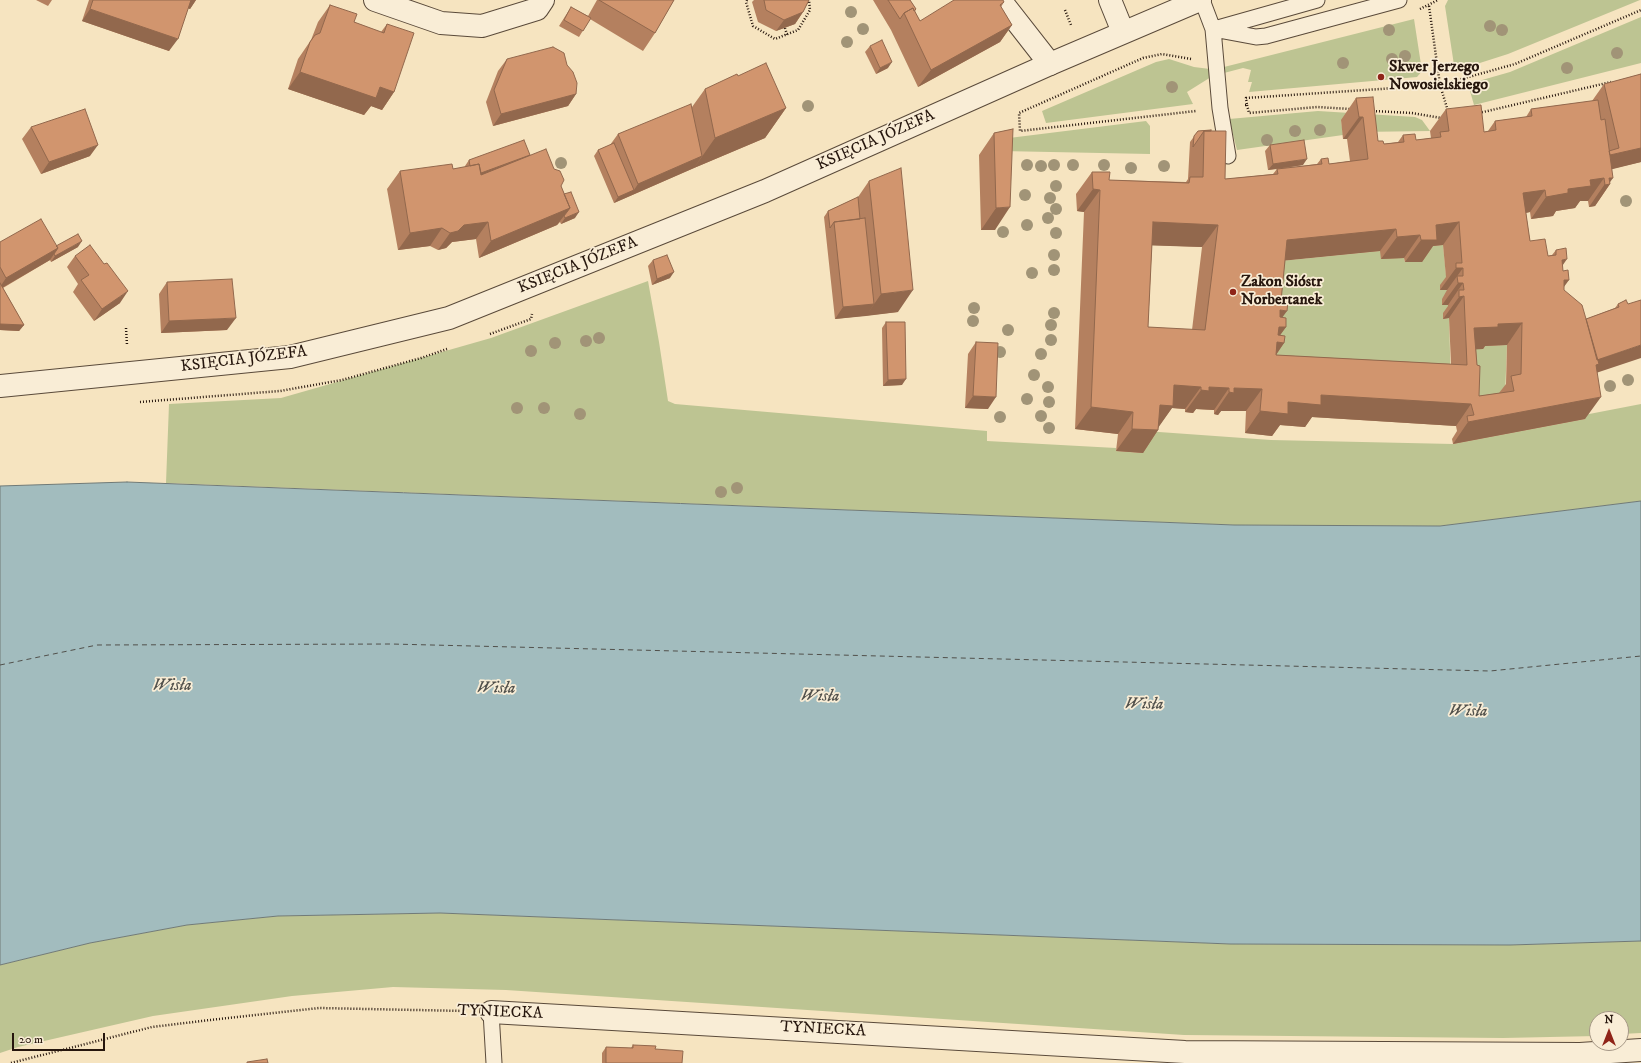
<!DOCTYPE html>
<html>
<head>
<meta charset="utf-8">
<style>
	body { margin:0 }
	#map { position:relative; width:1641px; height:1063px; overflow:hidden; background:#f6e4c0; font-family:"IM FELL DW Pica",serif }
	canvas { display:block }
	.north { position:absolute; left:1589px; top:1011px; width:40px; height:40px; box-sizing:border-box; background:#f9edd6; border:1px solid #a59786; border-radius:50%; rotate:0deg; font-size:11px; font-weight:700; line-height:16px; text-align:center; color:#26160d }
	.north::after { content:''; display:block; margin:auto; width:14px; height:18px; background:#8f2418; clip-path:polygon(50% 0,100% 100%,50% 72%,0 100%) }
	.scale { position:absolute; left:12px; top:1033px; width:93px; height:18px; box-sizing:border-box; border:2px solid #26160d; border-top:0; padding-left:5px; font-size:12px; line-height:14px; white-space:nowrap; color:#26160d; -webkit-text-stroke:3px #f9edd6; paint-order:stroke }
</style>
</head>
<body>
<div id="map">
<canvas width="1641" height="1063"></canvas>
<div class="north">N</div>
<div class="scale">20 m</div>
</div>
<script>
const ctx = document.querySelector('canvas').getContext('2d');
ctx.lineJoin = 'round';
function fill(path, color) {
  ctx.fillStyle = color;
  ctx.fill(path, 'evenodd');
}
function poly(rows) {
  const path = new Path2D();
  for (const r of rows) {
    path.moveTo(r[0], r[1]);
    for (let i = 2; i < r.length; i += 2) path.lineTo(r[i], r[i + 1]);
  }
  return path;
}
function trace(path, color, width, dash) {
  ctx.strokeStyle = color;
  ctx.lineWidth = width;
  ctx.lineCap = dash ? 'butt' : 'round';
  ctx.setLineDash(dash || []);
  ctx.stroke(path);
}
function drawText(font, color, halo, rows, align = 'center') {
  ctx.font = font + ' "IM FELL DW Pica",serif';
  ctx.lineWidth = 3.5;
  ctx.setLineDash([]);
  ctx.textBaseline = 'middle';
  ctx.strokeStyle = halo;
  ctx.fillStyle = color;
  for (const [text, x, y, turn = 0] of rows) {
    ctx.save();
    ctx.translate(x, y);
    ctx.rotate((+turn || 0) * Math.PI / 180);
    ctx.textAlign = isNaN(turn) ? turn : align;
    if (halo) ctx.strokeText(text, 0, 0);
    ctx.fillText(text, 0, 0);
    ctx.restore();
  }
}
const green = poly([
	[1448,0,1640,0,1508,54,1461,69,1454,65,1445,6],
	[1641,17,1641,63,1474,105,1468,84,1510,72],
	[1414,19,1422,71,1417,77,1249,92,1252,82,1248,82,1251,70,1243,68,1224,73,1224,67],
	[1169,59,1194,67,1210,69,1211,77,1187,92,1193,104,1046,123,1042,111,1156,62],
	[1318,111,1415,117,1422,120,1430,131,1359,132,1341,120,1343,135,1237,150,1229,119],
	[1146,121,1150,126,1150,154,1001,151,1001,139],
	[1443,245,1447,285,1440,285,1441,290,1447,290,1448,298,1442,299,1442,305,1448,305,1448,312,1444,319,1449,318,1451,387,1262,364,1271,262,1380,251,1404,258,1405,262,1421,262,1421,247],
	[648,281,659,342,668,401,675,404,987,431,987,441,1116,448,1116,451,1142,453,1145,431,1271,440,1453,444,1585,419,1584,415,1641,404,1641,501,1440,526,1234,525,166,483,169,404,281,398,491,338],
	[1507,345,1505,396,1464,418,1459,350,1483,346],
	[440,913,1230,944,1510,945,1641,941,1641,1033,1621,1034,1621,1019,1597,1019,1597,1036,1503,1038,1184,1035,506,990,393,987,292,996,153,1016,18,1047,0,1053,0,965,90,943,187,925,278,916]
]);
const water = poly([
	[127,482,1234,525,1440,526,1641,501,1641,941,1510,945,1230,944,440,913,278,916,187,925,90,943,0,965,0,486,127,482]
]);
const ferry = poly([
	[0,665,97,645,391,644,1490,671,1641,656]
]);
const path = poly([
	[747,0,746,2,753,26,775,39,798,30,810,10,809,0],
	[1429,6,1440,85,1448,111],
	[1420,9,1438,0],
	[1065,10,1071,25],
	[785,28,787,35],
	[1191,59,1162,54,1143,58,1019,113,1020,131,1196,111],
	[1245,105,1247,105,1246,98,1440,85,1515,64,1641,10],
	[1247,105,1249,113,1317,107,1350,109],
	[1373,111,1412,113,1441,118],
	[1479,113,1611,82],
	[126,328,127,345],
	[490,334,531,319,532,314],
	[140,402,280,391,342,380,421,358,447,349],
	[11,1063,152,1027,210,1020,319,1008,465,1011]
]);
const service = poly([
	[1202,0,1213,29,1220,108,1228,156],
	[1218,28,1317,0],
	[1213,29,1256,37,1266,36,1399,0],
	[491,1012,494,1063]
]);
const minor = poly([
	[375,0,441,23,482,26,537,9,543,0],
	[1000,0,1050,64],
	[1110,0,1123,32],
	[491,1012,1185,1052,1580,1054,1641,1050]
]);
const tertiary = poly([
	[0,386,290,357,449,318,765,191,1050,64,1200,0]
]);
const trees = [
	[851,12],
	[1490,26],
	[863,29],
	[1389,30],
	[1502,30],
	[847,42],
	[1617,53],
	[1405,56],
	[1392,59],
	[1343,63],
	[1567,68],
	[1172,87],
	[808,106],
	[1320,130],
	[1295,131],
	[1267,140],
	[561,163],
	[1027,165],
	[1054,165],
	[1073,165],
	[1104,165],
	[1041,166],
	[1164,166],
	[1131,168],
	[1056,186],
	[1025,195],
	[1050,198],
	[1626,201],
	[1056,209],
	[1048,218],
	[1027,225],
	[1003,232],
	[1056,233],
	[1054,255],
	[1054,270],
	[1032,273],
	[974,308],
	[1054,313],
	[973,321],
	[1051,325],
	[1008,330],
	[599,338],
	[1051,340],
	[586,341],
	[555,343],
	[531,351],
	[1000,352],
	[1041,354],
	[1034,375],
	[1628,380],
	[1610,386],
	[1048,387],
	[1027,399],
	[1049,402],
	[517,408],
	[544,408],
	[580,414],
	[1041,416],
	[1000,417],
	[1049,428],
	[737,488],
	[721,492]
];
const wall = poly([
	[36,0,52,0,48,6],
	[89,0,196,0,190,9,188,8,169,51,82,21],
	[597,0,674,0,655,33,643,51,590,19,579,37,559,26,571,7,588,16],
	[754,0,809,0,803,12,795,24,776,31,758,22,752,2],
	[873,0,910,0,916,9,915,12,920,21,1004,2,1001,7,1012,25,1000,42,918,87,891,30],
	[330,5,354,22,381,32,387,24,394,92,382,110,371,106,364,115,288,89,298,59,311,40,318,22],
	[870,46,888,68,876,74,865,52],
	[507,59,567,65,576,94,568,106,493,126,486,102,498,71],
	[1641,74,1641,162,1611,169,1610,182,1610,184,1595,206,1589,207,1588,201,1580,201,1575,208,1556,211,1553,216,1531,219,1530,212,1526,213,1530,241,1548,256,1552,255,1556,250,1562,266,1564,290,1586,319,1615,308,1618,304,1626,300,1597,373,1585,419,1453,444,1452,439,1457,431,1456,426,1312,417,1305,427,1280,425,1272,436,1245,433,1246,411,1221,411,1218,415,1214,414,1214,410,1196,409,1193,413,1185,412,1185,409,1172,408,1158,427,1158,430,1143,453,1116,451,1118,434,1075,429,1084,212,1077,211,1076,194,1092,172,1109,180,1186,182,1188,179,1190,142,1198,131,1211,130,1225,179,1273,174,1277,169,1268,170,1265,151,1270,145,1303,165,1286,168,1317,164,1321,159,1329,164,1350,161,1347,139,1343,139,1341,120,1356,98,1378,141,1384,144,1398,142,1403,135,1416,140,1431,138,1430,131,1446,109,1484,132,1488,131,1495,121,1526,117,1531,109,1592,101,1604,84],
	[1152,245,1202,247,1192,330,1148,327],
	[1443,245,1446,277,1440,285,1440,290,1447,290,1442,299,1442,305,1448,305,1448,306,1443,313,1443,319,1449,318,1451,364,1276,355,1284,343,1280,335,1286,327,1282,318,1281,301,1285,260,1380,251,1381,259,1404,258,1405,262,1422,262,1433,246],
	[1507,345,1506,384,1499,393,1479,396,1476,349,1483,349,1485,346],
	[738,76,786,108,765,138,694,168,614,203,594,156,598,150,610,145,618,134,692,107,705,89],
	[31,127,90,156,41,174,22,139],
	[1013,129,995,230,981,230,979,155,994,133],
	[530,155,561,186,575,218,561,224,560,222,557,225,479,258,476,239,452,242,446,248,438,250,430,246,398,250,387,189,400,171,453,169,465,167,465,166,469,160],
	[869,181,898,312,835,319,824,217,828,211,858,197],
	[0,242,78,247,51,262,50,260,3,288,24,325,19,331,0,330],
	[75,256,104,264,120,303,94,321,73,292,78,284,67,267],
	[653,260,670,278,652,285,648,266],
	[167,282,227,330,161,333,159,294],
	[886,322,902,385,883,386,882,328],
	[976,342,988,409,965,408,968,354],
	[633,1045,655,1049,682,1063,602,1063,602,1053,606,1047,631,1048]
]);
const shadedWall = poly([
	[189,0,196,0,190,9,184,7],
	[90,9,178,39,169,51,82,21],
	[803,12,795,24,776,31,784,20],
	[1012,25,1000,42,918,87,931,70],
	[892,62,888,68,876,74,880,68],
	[300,72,380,87,394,92,382,110,371,106,364,115,288,89],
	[576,94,568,106,493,126,501,114],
	[786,108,765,138,694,168,715,138],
	[1359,117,1363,117,1347,139,1343,139],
	[98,145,90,156,41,174,49,162],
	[1641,148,1641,162,1593,174,1606,156],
	[530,156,468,182,472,176],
	[702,156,694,168,630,196,638,184],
	[1307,159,1303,165,1268,170,1273,164],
	[1604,178,1588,201,1580,201,1575,208,1556,211,1553,216,1531,219,1546,197,1568,189,1590,180],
	[1609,178,1613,178,1608,185,1610,184,1595,206,1589,207],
	[1093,189,1100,190,1084,212,1077,211],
	[634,190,630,196,614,203,618,197],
	[1545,190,1530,212,1508,216,1523,193],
	[1010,207,995,230,981,230,996,208],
	[570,208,557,225,479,258,491,241],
	[579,212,575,218,561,224,565,218],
	[488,222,476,239,452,242,446,248,438,250,450,233,464,225],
	[1153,222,1218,225,1202,247,1138,245],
	[1459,222,1443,245,1433,246,1422,262,1405,262,1421,240,1436,225],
	[442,228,430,246,398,250,410,233],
	[1396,229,1380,251,1271,262,1287,240],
	[1420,235,1404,258,1381,259,1397,237],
	[82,241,78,247,51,262,55,256],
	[58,248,50,260,0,289,0,287,6,278],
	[1567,259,1552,281,1562,260],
	[1456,268,1463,268,1447,290,1440,290],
	[674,272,670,278,652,285,657,279],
	[1564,280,1569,280,1553,302],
	[1458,283,1463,283,1448,305,1442,305],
	[913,290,898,312,866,316,881,294],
	[128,291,120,303,94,321,102,309],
	[1464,296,1449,318,1443,319,1459,297],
	[874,304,866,316,835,319,843,307],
	[1280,310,1287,311,1271,333],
	[236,318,227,330,161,333,169,321],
	[1522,323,1507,345,1485,346,1483,349,1466,350,1474,328,1498,324],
	[0,324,24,325,19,331,0,330],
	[1279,327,1286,327,1270,349],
	[1277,342,1284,343,1269,365],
	[1641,345,1641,358,1590,375,1593,361],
	[906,379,902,385,883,386,888,380],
	[1174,385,1201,387,1185,409,1172,408,1158,428,1145,427],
	[1209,387,1229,388,1214,410,1196,409,1193,413,1185,412,1201,390],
	[1234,388,1262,389,1246,411,1221,411,1218,415,1214,414,1229,392],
	[1321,395,1471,404,1456,426,1312,417,1305,427,1280,425,1272,436,1245,433,1260,411,1288,402],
	[973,396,996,397,988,409,965,408],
	[1601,397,1585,419,1453,444,1468,422],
	[1091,407,1133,412,1118,434,1075,429],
	[1132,429,1158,430,1143,453,1116,451]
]);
const building = poly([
	[93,0,191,0,178,39,90,9,93,0],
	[599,0,674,0,655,33,599,0],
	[764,0,809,0,803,12,784,20,766,10,764,0],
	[888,0,910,0,916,9,914,11,913,8,904,13,900,19,888,0],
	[954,0,1003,0,1004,2,1000,5,1012,25,931,70,904,13,913,8,920,21,954,0],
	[330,5,357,14,354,22,384,33,387,24,414,33,394,92,380,87,376,98,300,72,310,42,315,35,320,33,330,5],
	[571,7,591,18,583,31,564,20,571,7],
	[882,40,892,62,880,68,870,46,882,40],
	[553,47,564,53,567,65,573,72,577,83,576,94,501,114,494,90,507,59,553,47],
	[766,63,786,108,715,138,705,89,737,74,738,76,766,63],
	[1641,74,1641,148,1610,155,1609,151,1619,148,1604,84,1641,74],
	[1373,97,1378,141,1383,141,1384,144,1404,142,1403,135,1415,134,1416,140,1441,137,1440,132,1449,131,1446,109,1481,105,1484,132,1496,130,1495,121,1532,116,1531,109,1598,100,1601,120,1605,119,1613,178,1609,178,1610,184,1605,185,1604,178,1590,180,1591,186,1568,189,1568,193,1546,197,1545,190,1523,193,1530,241,1545,239,1548,256,1556,255,1556,250,1566,248,1567,259,1562,260,1563,271,1568,270,1569,280,1564,280,1564,290,1582,305,1599,364,1596,365,1601,397,1468,422,1467,416,1474,415,1471,404,1321,395,1321,405,1288,402,1288,414,1260,411,1262,389,1234,388,1234,393,1229,392,1229,388,1209,387,1209,391,1201,390,1201,387,1174,385,1173,406,1160,405,1158,430,1132,429,1133,412,1091,407,1100,190,1093,189,1092,172,1110,172,1109,180,1189,183,1190,177,1203,177,1204,131,1226,131,1225,179,1278,174,1277,169,1322,164,1321,159,1328,158,1329,164,1368,159,1363,117,1359,117,1356,98,1373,97],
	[1153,222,1218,225,1205,330,1148,327,1153,222],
	[1459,222,1462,263,1456,263,1456,268,1463,268,1463,276,1457,276,1458,283,1463,283,1464,290,1459,290,1459,297,1464,296,1467,365,1276,355,1277,342,1284,343,1285,336,1278,335,1279,327,1286,327,1286,318,1280,317,1280,310,1287,311,1288,301,1281,301,1287,240,1396,229,1397,237,1420,235,1421,240,1437,240,1436,225,1459,222],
	[1522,323,1521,374,1511,376,1514,391,1479,396,1480,366,1477,365,1474,328,1498,327,1498,324,1522,323],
	[691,104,702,156,638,184,618,134,691,104],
	[85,109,98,145,49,162,31,127,85,109],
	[1013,129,1010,207,996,208,994,133,1013,129],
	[1211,130,1211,131,1204,131,1193,147,1194,136,1198,131,1211,130],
	[524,140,530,155,481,173,479,164,470,166,469,160,524,140],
	[1304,140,1307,159,1273,164,1270,145,1304,140],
	[614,143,634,190,618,197,598,150,614,143],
	[546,149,554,169,560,171,564,180,561,186,570,208,491,241,488,222,464,225,458,231,450,233,442,228,410,233,400,171,452,164,453,169,479,164,481,175,546,149],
	[901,168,913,290,881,294,869,181,901,168],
	[571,192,579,212,565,218,564,216,570,208,564,194,571,192],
	[858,197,860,219,834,222,830,228,828,211,858,197],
	[865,218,874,304,843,307,834,222,865,218],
	[41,219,58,248,6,278,0,267,0,242,41,219],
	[78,234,82,241,55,256,54,254,58,248,56,246,78,234],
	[90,245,104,264,107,263,128,291,102,309,81,280,89,275,75,256,90,245],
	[667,255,674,272,657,279,653,260,667,255],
	[232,279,236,318,169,321,167,282,232,279],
	[0,283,24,325,0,324,0,283],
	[1626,300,1628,304,1641,300,1641,345,1597,360,1586,319,1619,307,1618,304,1626,300],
	[886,322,905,322,906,379,888,380,886,322],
	[976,342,998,343,996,397,973,396,976,342],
	[633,1045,656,1046,655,1049,683,1051,682,1063,606,1063,606,1047,633,1048,633,1045],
	[267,1059,268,1063,247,1063,247,1062,267,1059]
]);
const markers = [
	[1381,77,4,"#8f2418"],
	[1233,292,4,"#8f2418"]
];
const poiNames = [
	["Skwer Jerzego",1389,68],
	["Nowosielskiego",1389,86],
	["Zakon Sióstr",1241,283],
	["Norbertanek",1241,301]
];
const streetNames = [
	["KSIĘCIA JÓZEFA",876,141,-24],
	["KSIĘCIA JÓZEFA",578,266,-22],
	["KSIĘCIA JÓZEFA",244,360,-7],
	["TYNIECKA",500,1013,2],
	["TYNIECKA",823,1030,3]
];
const waterNames = [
	["Wisła",172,686],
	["Wisła",496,689,1],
	["Wisła",820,697,1],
	["Wisła",1144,705,1],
	["Wisła",1468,712,1]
];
fill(green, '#bdc492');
fill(water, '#a2bcbe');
trace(water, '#707a77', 1);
trace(ferry, '#51504b', 1, [5, 4]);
trace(service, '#5a4a3a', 17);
trace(minor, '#5a4a3a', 24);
trace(tertiary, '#5a4a3a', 24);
trace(path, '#26160d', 2.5, [1, 2]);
trace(service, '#f9edd6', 15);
trace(minor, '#f9edd6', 22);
trace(tertiary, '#f9edd6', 22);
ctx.fillStyle = '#a19477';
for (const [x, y] of trees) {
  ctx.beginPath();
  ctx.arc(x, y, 6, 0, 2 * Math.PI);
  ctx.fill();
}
fill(wall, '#b4805f');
fill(shadedWall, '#92684d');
fill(building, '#d1956e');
trace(building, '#92684d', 1);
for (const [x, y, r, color] of markers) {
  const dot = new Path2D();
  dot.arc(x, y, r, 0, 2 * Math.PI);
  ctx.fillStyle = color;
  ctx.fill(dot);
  trace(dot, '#f9edd6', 1.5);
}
drawText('bold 16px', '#26160d', '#f9edd6', poiNames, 'left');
drawText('16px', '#26160d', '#f9edd6', streetNames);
drawText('italic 17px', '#51504b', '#f9edd6', waterNames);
</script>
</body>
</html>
